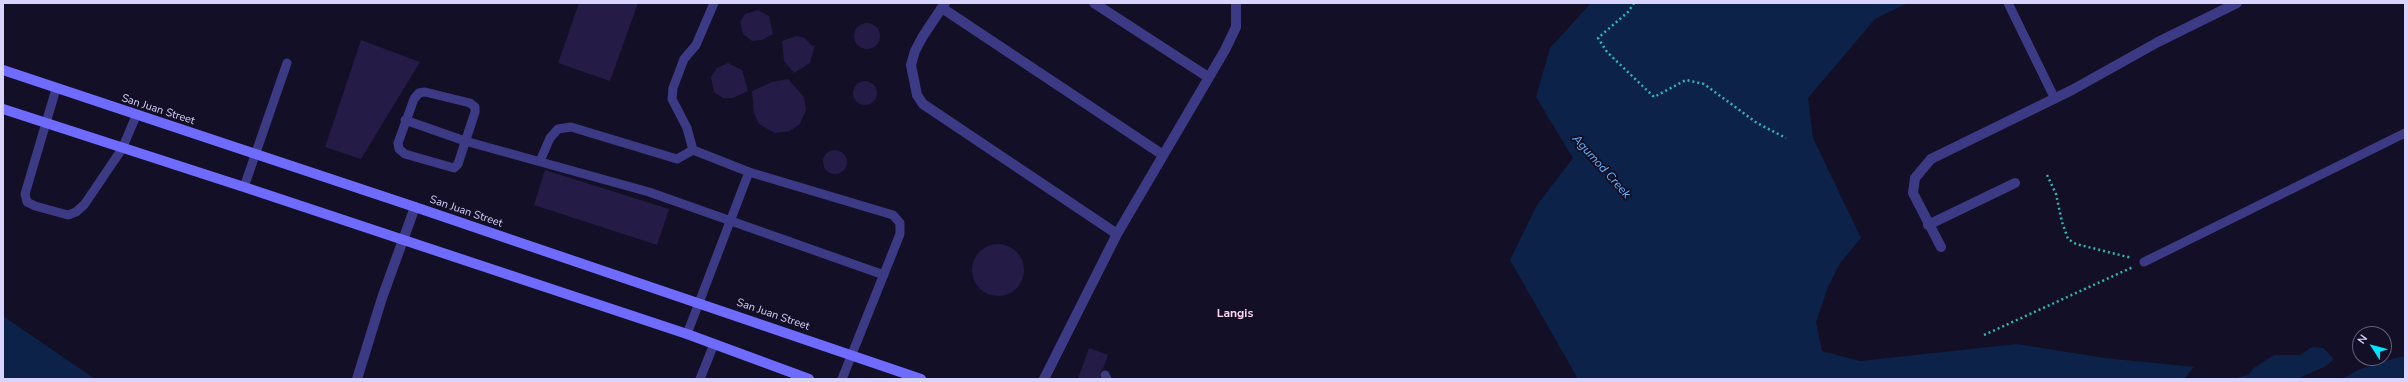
<!DOCTYPE html>
<html>
<head>
<meta charset="utf-8">
<style>
	body { margin:0 }
	#map { position:relative; width:2408px; height:382px; overflow:hidden; background:#130f26; font-family:"Nunito Sans",sans-serif }
	canvas { display:block }
	.frame { position:absolute; inset:0; border:4px solid #d9d4ff; pointer-events:none }
	.north { position:absolute; left:2352px; top:326px; width:40px; height:40px; box-sizing:border-box; background:#130f26; border:1px solid #625e7d; border-radius:50%; rotate:306deg; font-size:11px; font-weight:700; line-height:16px; text-align:center; color:#d9d4ff }
	.north::after { content:''; display:block; margin:auto; width:14px; height:18px; background:#00e5ff; clip-path:polygon(50% 0,100% 100%,50% 72%,0 100%) }
</style>
</head>
<body>
<div id="map">
<canvas width="2408" height="382"></canvas>
<div class="frame"></div>
<div class="north">N</div>
</div>
<script>
const ctx = document.querySelector('canvas').getContext('2d');
ctx.lineJoin = 'round';
function fill(path, color) {
  ctx.fillStyle = color;
  ctx.fill(path, 'evenodd');
}
function poly(rows) {
  const path = new Path2D();
  for (const r of rows) {
    if (r.length === 3) {
      path.moveTo(r[0] + r[2], r[1]);
      path.arc(r[0], r[1], r[2], 0, 2 * Math.PI);
      continue;
    }
    path.moveTo(r[0], r[1]);
    for (let i = 2; i < r.length; i += 2) path.lineTo(r[i], r[i + 1]);
  }
  return path;
}
function trace(path, color, width, dash) {
  ctx.strokeStyle = color;
  ctx.lineWidth = width;
  ctx.lineCap = dash ? 'butt' : 'round';
  ctx.setLineDash(dash || []);
  ctx.stroke(path);
}
function drawText(font, color, halo, rows, align = 'center') {
  ctx.font = font + ' "Nunito Sans",sans-serif';
  ctx.lineWidth = 4;
  ctx.setLineDash([]);
  ctx.textBaseline = 'middle';
  ctx.strokeStyle = halo;
  ctx.fillStyle = color;
  for (const [text, x, y, turn = 0] of rows) {
    ctx.save();
    ctx.translate(x, y);
    ctx.rotate((+turn || 0) * Math.PI / 180);
    ctx.textAlign = isNaN(turn) ? turn : align;
    if (halo) ctx.strokeText(text, 0, 0);
    ctx.fillText(text, 0, 0);
    ctx.restore();
  }
}
const water = poly([
	[1591,3,1908,3,1875,19,1808,98,1813,138,1861,238,1840,263,1828,287,1816,322,1822,351,1860,361,2017,344,2105,358,2194,367,2184,379,1578,379,1510,260,1537,205,1573,158,1536,97,1550,48],
	[3,316,95,379,3,379],
	[2312,347,2323,348,2334,359,2326,366,2297,379,2232,379,2248,375,2254,368,2274,355,2300,355],
	[2399,357,2405,357,2405,379,2342,379,2360,369]
]);
const building = poly([
	[579,3,638,3,610,81,558,63],
	[758,10,769,16,773,34,762,40,752,41,743,34,740,22,745,14],
	[867,36,13],
	[796,36,805,38,812,46,815,45,810,63,794,73,784,61,782,41],
	[361,40,420,62,361,159,325,147],
	[728,63,742,70,748,91,733,98,723,98,714,92,711,77,717,68],
	[788,79,804,97,806,110,800,124,790,131,775,133,759,124,754,113,752,91,772,82],
	[865,93,12],
	[835,162,12],
	[545,170,669,209,657,245,534,205],
	[998,270,26],
	[1089,348,1108,355,1103,369,1100,372,1100,379,1078,379]
]);
const path = poly([
	[1634,3,1628,12,1598,38,1607,52,1654,97,1686,80,1704,84,1757,123,1786,138],
	[2047,175,2056,194,2062,222,2068,239,2076,244,2132,258],
	[1984,335,2133,267]
]);
const lane = poly([
	[2008,3,2055,99],
	[56,89,25,194,27,202,35,206,68,215,76,212,84,205,122,149,136,116],
	[425,92,470,103,475,107,475,112,458,164,454,168,405,154,399,149,398,143,414,99,419,93,425,92],
	[405,120,465,141,649,192,884,275],
	[693,150,687,128,672,99,673,88,684,59,696,45,714,3],
	[540,161,550,138,558,129,571,127,677,159,693,150,749,172,687,334],
	[749,172,893,215,900,223,900,234,842,379],
	[244,187,287,63],
	[2144,262,2405,133],
	[1105,375,1107,379],
	[700,379,714,344]
]);
const street = poly([
	[945,3,923,36,915,51,911,65,917,95,923,104,1117,234],
	[1094,3,1208,77],
	[942,8,1163,155],
	[1928,225,2015,183],
	[1941,247,1913,193,1915,178,1931,159,2072,90,2158,42,2237,3],
	[357,379,382,298,415,207],
	[1044,379,1117,234,1225,50,1236,27,1236,3]
]);
const secondary = poly([
	[3,70,415,207,921,379],
	[3,109,244,187,687,334,809,379]
]);
const streetNames = [
	["San Juan Street",158,110,18],
	["San Juan Street",466,212,19],
	["San Juan Street",773,315,19]
];
const waterNames = [
	["Agumod Creek",1601,167,48]
];
const neighbourhoodNames = [
	["Langis",1235,314]
];
fill(water, '#0c2248');
fill(building, '#241b47');
trace(path, '#2fb8b0', 2.5, [2, 3]);
trace(lane, '#3d3a85', 9);
trace(street, '#3d3a85', 10);
trace(secondary, '#6f6bff', 10);
drawText('11px', '#d9d4ff', '#130f26', streetNames);
drawText('italic 12px', '#62b6ff', '#130f26', waterNames);
drawText('bold 12px', '#ffd6f0', '#130f26', neighbourhoodNames);
</script>
</body>
</html>
